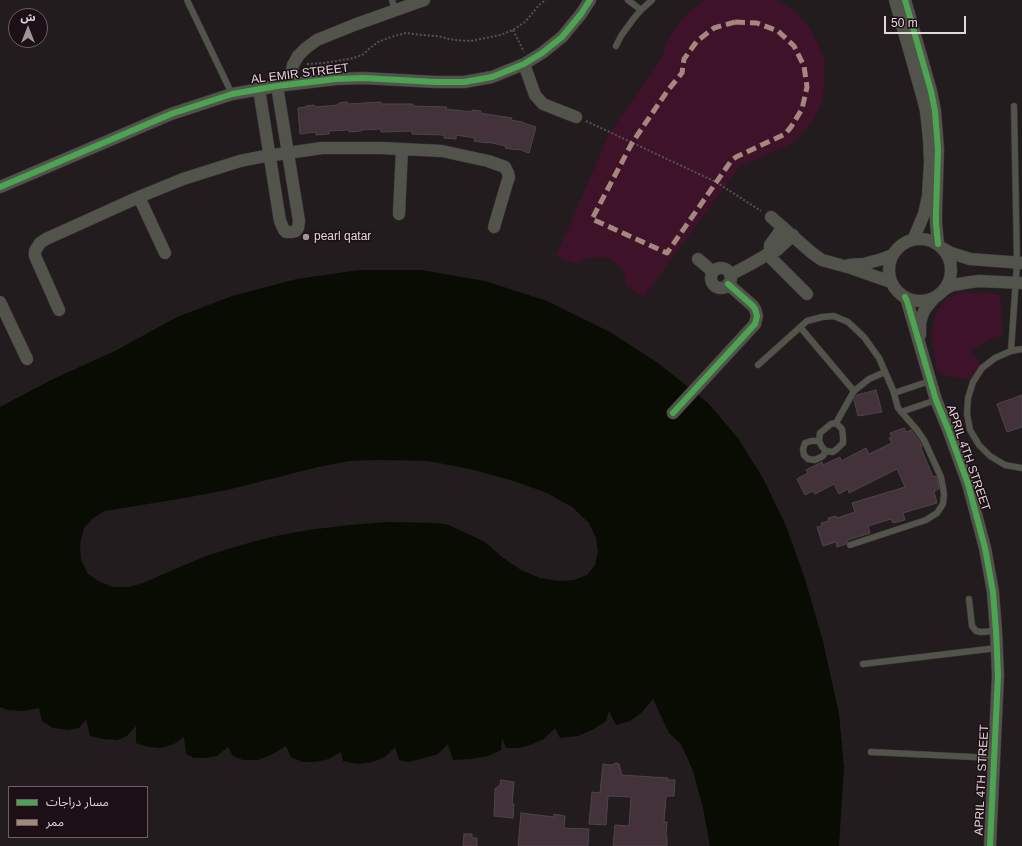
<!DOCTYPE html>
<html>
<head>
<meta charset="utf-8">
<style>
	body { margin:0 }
	#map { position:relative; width:1022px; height:846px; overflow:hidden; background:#221c1f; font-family:Helvetica,"Noto Sans Arabic",sans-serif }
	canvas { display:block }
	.legend { position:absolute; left:8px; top:786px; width:140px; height:52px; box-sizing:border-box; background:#1c0f15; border:1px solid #6b5f64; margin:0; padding:5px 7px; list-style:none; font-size:12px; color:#e2d7db }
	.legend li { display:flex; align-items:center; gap:8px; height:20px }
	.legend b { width:20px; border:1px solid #6b5f64 }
	.north { position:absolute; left:8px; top:8px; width:40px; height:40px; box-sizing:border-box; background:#1c0f15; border:1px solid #6b5f64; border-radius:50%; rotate:0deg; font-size:11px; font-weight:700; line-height:16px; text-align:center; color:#e2d7db }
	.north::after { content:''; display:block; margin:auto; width:14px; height:18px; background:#9f9699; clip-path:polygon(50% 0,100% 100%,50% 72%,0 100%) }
	.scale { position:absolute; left:884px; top:16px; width:82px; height:18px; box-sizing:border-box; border:2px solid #e2d7db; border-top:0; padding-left:5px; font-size:12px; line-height:14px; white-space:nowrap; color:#e2d7db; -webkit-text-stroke:3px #1c0f15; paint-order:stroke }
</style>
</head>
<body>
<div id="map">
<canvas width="1022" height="846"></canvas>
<ul class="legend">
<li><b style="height:5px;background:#4ca352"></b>مسار دراجات</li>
<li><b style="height:5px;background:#a5887d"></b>ممر</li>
</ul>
<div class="north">ش</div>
<div class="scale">50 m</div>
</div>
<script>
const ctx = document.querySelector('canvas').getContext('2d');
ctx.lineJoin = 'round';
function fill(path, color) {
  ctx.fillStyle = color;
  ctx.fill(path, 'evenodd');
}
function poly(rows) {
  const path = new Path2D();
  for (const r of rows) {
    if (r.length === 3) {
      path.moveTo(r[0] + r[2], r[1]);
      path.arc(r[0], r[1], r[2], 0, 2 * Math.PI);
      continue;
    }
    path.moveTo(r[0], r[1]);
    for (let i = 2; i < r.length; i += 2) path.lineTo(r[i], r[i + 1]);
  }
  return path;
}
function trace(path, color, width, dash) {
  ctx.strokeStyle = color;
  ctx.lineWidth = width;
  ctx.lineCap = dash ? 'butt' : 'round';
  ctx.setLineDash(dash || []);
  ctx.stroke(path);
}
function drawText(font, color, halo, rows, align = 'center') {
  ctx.font = font + ' Helvetica,sans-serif';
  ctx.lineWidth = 3;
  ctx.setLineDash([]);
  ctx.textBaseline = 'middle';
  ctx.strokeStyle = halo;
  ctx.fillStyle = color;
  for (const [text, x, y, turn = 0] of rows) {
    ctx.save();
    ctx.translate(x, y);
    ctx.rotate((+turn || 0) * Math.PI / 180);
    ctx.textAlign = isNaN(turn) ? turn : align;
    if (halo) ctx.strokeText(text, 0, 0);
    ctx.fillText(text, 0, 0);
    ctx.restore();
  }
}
const green = poly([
	[707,0,776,0,795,11,809,27,817,42,824,59,825,81,822,102,814,119,802,134,791,144,740,166,644,297,626,286,624,273,618,264,609,259,597,257,588,258,575,264,556,256,609,134,662,57,665,46,673,31,685,15,700,3],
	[962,292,990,293,1000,295,1003,335,994,338,981,344,971,351,982,365,971,380,942,375,937,371,931,336,936,313,947,298]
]);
const water = poly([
	[359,270,421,270,485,281,547,301,610,332,658,363,708,403,738,438,764,480,786,526,805,579,823,641,839,714,844,767,839,846,710,846,703,808,693,771,681,744,669,733,653,699,641,713,630,721,616,725,609,711,606,721,594,729,578,736,560,738,555,728,544,739,530,745,519,748,506,748,502,738,501,750,488,756,471,759,453,760,448,744,438,754,421,759,408,762,399,760,395,747,385,757,372,762,358,764,343,761,341,752,329,759,315,762,302,762,291,757,286,746,273,754,258,760,243,760,233,756,228,747,217,756,205,758,194,758,186,754,184,737,174,744,161,748,148,747,136,743,136,726,127,736,117,740,103,739,90,736,86,719,79,728,68,730,53,728,42,721,39,708,24,711,8,710,0,707,0,407,51,380,115,351,177,317,232,296,297,279],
	[380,460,428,461,470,469,514,481,547,493,572,507,589,523,596,538,598,552,595,565,587,575,574,580,560,581,540,578,521,570,502,557,485,542,449,525,437,523,387,522,349,525,308,530,271,537,238,546,206,556,175,569,143,583,129,587,113,587,100,582,88,574,81,560,80,544,84,528,92,519,104,511,179,499,227,490,318,467,349,461]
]);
const building = poly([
	[347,102,347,104,381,102,381,104,413,104,413,106,447,107,446,109,472,112,472,110,481,111,480,113,512,118,511,120,523,122,523,123,536,127,529,153,518,149,518,150,505,148,506,146,487,142,487,143,474,141,475,138,456,135,456,139,444,138,444,135,412,134,412,131,381,132,381,129,361,130,361,131,349,132,349,130,329,131,329,134,316,135,316,132,300,134,298,108,306,107,306,106,314,105,315,107,339,105,339,103,347,102],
	[876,390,882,412,858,416,854,400,857,395,876,390],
	[1022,395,1022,427,1007,432,997,404,1022,395],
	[904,428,906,432,911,430,920,442,922,447,921,448,933,477,936,476,937,478,939,489,934,491,937,503,903,513,905,520,893,523,891,519,868,526,870,533,848,540,846,544,837,547,836,542,823,546,817,527,822,526,821,523,829,521,828,518,836,516,837,518,855,512,852,503,905,487,897,469,849,493,848,489,839,494,834,484,815,494,813,491,805,495,797,479,808,473,806,470,822,462,823,465,840,457,841,461,866,448,869,454,892,443,889,438,892,438,890,433,904,428],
	[616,763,619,764,622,775,668,778,667,780,675,780,674,796,666,796,664,822,667,822,666,836,667,837,667,846,613,846,615,825,629,826,631,797,608,796,606,825,589,824,592,792,600,793,603,764,612,765,616,763],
	[501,780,514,782,512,804,514,804,513,818,494,816,495,789,500,785,501,780],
	[521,813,554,817,554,814,565,816,564,828,589,829,588,846,518,846,521,813],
	[464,834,472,834,472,838,477,838,477,846,463,846,464,834]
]);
const path = poly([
	[513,30,524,52],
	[307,64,324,63,354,58,364,54,369,49,378,42,391,37,406,33,422,35,437,36,454,40,471,41,500,35,513,30,525,22,540,4,546,0],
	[586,121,716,182,761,211]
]);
const service = poly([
	[187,0,232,94],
	[392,0,395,10],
	[628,0,641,10],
	[616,46,621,36,634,18,641,10,652,0],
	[800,327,854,391],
	[1022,349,1011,351,995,358,982,368,973,382,968,398,967,414,970,430,979,445,990,456,1005,465,1022,468],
	[1011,351,1017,263,1014,106],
	[758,365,807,321,822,317,834,316,848,322,864,337,879,358,893,390,898,408,917,430,924,440,941,477,944,494,943,504,937,513,926,520,850,545],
	[894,393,930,381],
	[901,412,936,400],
	[836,423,842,429,843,436,843,443,838,448,833,452,826,451,822,447,819,441,820,433,831,424,836,423],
	[836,423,854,391,869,379,885,372],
	[819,441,811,441,805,443,803,449,804,455,808,459,815,460,823,456,826,451],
	[969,599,972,626,976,631,981,632,996,631],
	[863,664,997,648],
	[871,752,994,758]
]);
const minor = poly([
	[895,0,922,95,926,111,929,139,930,162,928,196,924,214,913,240],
	[905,0,931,91,935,111,938,149,936,213,936,223,938,244],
	[524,64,535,95,543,104,576,117],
	[289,84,293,65,298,56,306,48,317,40,354,25,424,0],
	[259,89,280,221,284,230,286,232,292,232,296,231,298,228,299,221,277,86],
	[0,187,171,114,232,94,277,86,336,79,363,78,436,82,464,82,492,77,524,64,542,53,562,37,581,14,590,0],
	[139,197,165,253],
	[399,214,402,149],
	[771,217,812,253,822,260,851,268,891,282],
	[920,270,31],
	[942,248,951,253,970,259,1022,263],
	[770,253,770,245,783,227],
	[767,254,807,294],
	[698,259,713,272],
	[849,265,864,264,882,259,893,255],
	[721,278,10],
	[730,275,749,265,770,253,777,250,793,235],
	[945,289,953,285,971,282,979,281,1022,283],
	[905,297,907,301,914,325,936,400,948,429,968,484,985,548,993,592,996,631,998,675,990,846],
	[0,302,27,359],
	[59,310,35,256,35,251,40,243,46,239,139,197,183,179,240,161,260,157,322,148,381,148,442,151,488,161,505,167,508,173,509,177,507,183,494,227],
	[920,335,920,323,922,316,925,309,935,297],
	[673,413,755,324,757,316,755,309,753,306,728,284]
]);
const quiet = poly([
	[735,22,757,23,778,31,794,46,804,66,807,87,802,109,791,127,785,134,736,157,731,161,667,253,592,219,632,143,668,90,682,73,684,59,697,41,714,28,735,22]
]);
const cycleway = poly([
	[905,0,931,91,935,111,938,149,936,213,936,223,938,244],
	[0,187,171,114,232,94,277,86,336,79,363,78,436,82,464,82,492,77,524,64,542,53,562,37,581,14,590,0],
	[905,297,907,301,914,325,936,400,948,429,968,484,985,548,993,592,996,631,998,675,990,846],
	[673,413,755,324,757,316,755,309,753,306,728,284]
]);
const markers = [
	[306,237,4,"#9f9699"]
];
const streetNames = [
	["AL EMIR STREET",300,74,-7],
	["APRIL 4TH STREET",968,458,71],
	["APRIL 4TH STREET",982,780,-87]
];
const poiNames = [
	["pearl qatar",314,237]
];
fill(green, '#3e1229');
fill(water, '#090c03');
fill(building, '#43323a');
trace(building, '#4c4648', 1);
trace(service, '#3c3739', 7);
trace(minor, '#3c3739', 13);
trace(path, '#54534e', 2, [2, 2]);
trace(service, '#52534a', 6);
trace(minor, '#52534a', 12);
trace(quiet, '#a5887d', 5, [10, 5]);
trace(cycleway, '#4ca352', 6);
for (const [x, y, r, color] of markers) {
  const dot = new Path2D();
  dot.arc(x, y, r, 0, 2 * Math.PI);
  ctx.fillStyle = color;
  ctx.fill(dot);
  trace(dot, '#1c0f15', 1.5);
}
drawText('12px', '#e2d7db', '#1c0f15', streetNames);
drawText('12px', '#e2d7db', '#1c0f15', poiNames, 'left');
</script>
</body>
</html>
